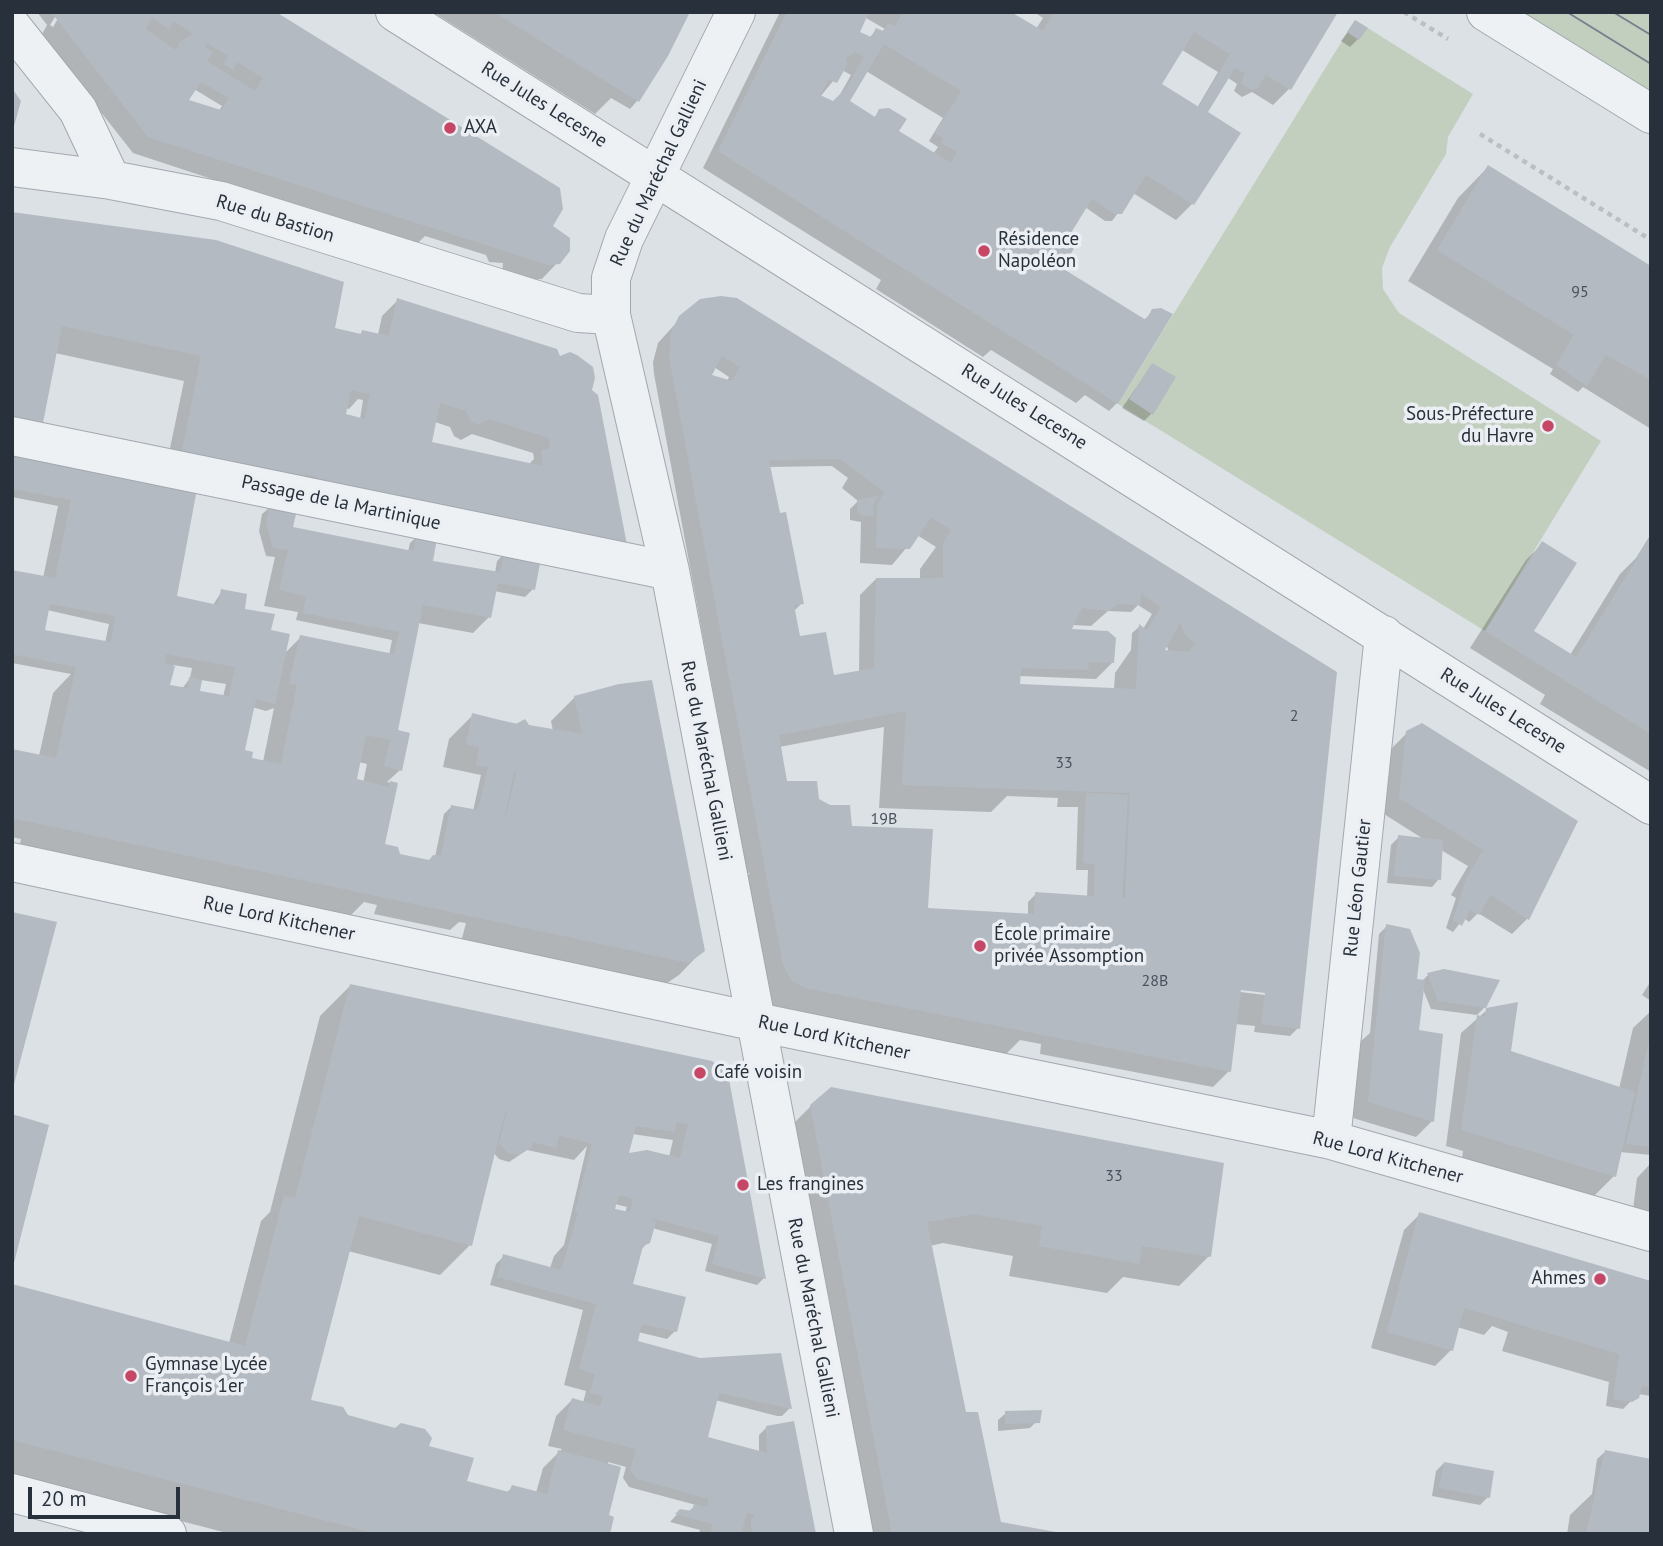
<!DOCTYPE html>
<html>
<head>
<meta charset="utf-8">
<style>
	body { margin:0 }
	#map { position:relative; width:1663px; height:1546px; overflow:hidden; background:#dce1e5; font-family:"PT Sans",sans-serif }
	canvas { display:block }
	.frame { position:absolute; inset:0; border:14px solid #27303b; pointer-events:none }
	.scale { position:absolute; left:28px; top:1487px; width:152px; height:32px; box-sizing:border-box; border:4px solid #27303b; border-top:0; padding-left:9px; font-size:21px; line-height:24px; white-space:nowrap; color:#27303b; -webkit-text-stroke:5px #ebeff3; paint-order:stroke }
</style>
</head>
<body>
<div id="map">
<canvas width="1663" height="1546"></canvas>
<div class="frame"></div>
<div class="scale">20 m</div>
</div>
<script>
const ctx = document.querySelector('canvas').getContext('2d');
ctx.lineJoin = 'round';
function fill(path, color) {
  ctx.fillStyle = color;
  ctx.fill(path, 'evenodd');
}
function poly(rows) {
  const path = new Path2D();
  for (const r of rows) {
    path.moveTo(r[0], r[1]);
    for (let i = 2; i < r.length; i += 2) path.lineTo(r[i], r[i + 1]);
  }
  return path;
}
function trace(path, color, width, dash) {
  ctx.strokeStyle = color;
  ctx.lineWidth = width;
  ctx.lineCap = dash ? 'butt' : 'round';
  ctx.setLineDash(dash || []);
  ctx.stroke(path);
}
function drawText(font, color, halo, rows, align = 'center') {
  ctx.font = font + ' "PT Sans",sans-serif';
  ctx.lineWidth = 7;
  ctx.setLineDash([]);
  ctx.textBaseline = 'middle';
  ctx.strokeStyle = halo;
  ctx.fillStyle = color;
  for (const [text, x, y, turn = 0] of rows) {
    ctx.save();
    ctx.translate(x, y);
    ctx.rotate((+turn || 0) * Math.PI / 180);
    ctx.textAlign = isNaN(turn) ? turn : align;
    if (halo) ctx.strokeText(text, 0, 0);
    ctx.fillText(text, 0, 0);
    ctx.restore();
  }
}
const green = poly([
	[1519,12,1651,12,1651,93],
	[1355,20,1473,94,1448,137,1446,154,1390,247,1382,268,1383,289,1399,313,1601,441,1485,631,1118,404]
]);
const shadow = poly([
	[37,12,58,12,50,25,53,27,62,12,273,12,550,227,558,262,542,279,531,280,502,272,503,263,489,262,486,255,425,236,409,252,312,212,133,153,41,36,47,25],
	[194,89,222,106,218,112,186,101],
	[433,12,688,12,637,101,630,109,611,98,595,114],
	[780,12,1008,12,1036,29,1043,18,1034,12,1336,12,1289,89,1273,105,1252,92,1242,97,1234,91,1237,84,1227,77,1207,111,1192,204,1176,220,1133,193,1112,221,1105,221,1085,207,1066,237,1059,269,1144,320,1153,311,1117,403,1109,411,1085,395,1076,403,991,350,983,357,876,289,881,280,703,168],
	[866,18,885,29,881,32,877,30,869,38,858,33],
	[1182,50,1218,72,1197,108,1159,85],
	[842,70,851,75,838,98,833,103,820,97],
	[866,71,943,118,929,141,938,147,933,154,897,132,880,111,874,118,847,101],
	[1355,22,1358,39,1350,47,1341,41],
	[1488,167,1651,268,1651,429,1583,387,1578,392,1550,374,1553,369,1408,281,1458,198],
	[12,214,332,334,359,335,363,332,378,335,382,316,398,300,559,358,590,391,626,550,295,491,291,528,408,552,410,543,418,536,431,562,495,573,497,561,505,553,533,589,525,597,494,591,489,617,473,633,418,623,396,731,400,770,387,782,396,784,382,850,429,862,435,857,444,814,452,806,473,811,481,775,443,767,449,739,473,715,553,731,551,721,575,697,703,950,679,975,664,985,461,942,466,923,459,922,450,930,374,914,377,905,364,902,348,918,19,848,21,839,12,837,12,751,39,756,53,693,71,674,12,663,12,571,43,578,58,506,12,497,12,454,164,477,184,381,55,353],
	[358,399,363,400,360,419,343,415,345,408,349,409],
	[435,422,450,427,454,436,461,440,472,434,533,453,534,459,529,464,429,443],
	[194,493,269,508,262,514,259,531,266,556,275,557,264,606,298,612,296,620,392,640,389,655,301,637,284,654,269,631,222,591,213,605,174,602],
	[47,610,109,624,105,643,42,636],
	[173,665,192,668,190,678,182,689,167,686],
	[201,680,226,684,223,697,196,692],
	[252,707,266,711,274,708,263,762,250,759,243,751],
	[359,762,367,764,363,783,355,781],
	[687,311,1335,672,1298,1028,1290,1036,1254,1032,1255,1026,1235,1024,1229,1071,1213,1087,1040,1054,1041,1044,1020,1040,1004,1056,768,1005,740,883,750,873,747,873,654,374,653,362,658,343],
	[714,367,729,377,727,381,709,376],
	[832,466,848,478,842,488,858,501,850,509,850,520,861,522,860,563,892,565,917,535,936,547,920,569,920,580,876,579,860,595,859,672,833,677,799,639,794,611,802,603,768,467],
	[1138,605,1152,614,1143,629,1140,626,1132,633,1131,650,1115,673,1114,690,1019,686,1019,676,1096,679,1112,663,1070,630,1073,625,1091,626,1108,611,1131,612],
	[1166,644,1169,652,1161,651],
	[884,727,879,808,991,812,1007,796,1058,798,1057,807,1078,807,1076,870,1088,870,1087,897,1036,894,1028,902,1028,916,926,910,850,827,818,800,785,783,779,747],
	[1233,988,1268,992,1265,995,1232,991],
	[1152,365,1151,414,1144,421,1122,408],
	[1651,534,1651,772,1540,704,1545,695,1470,648,1526,560,1542,544,1532,631,1570,655,1620,574,1636,558],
	[1407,733,1528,918,1512,934,1478,913,1469,922,1464,918,1453,932,1446,928,1456,898,1451,895,1468,866,1441,850,1439,879,1432,887,1387,883,1391,845,1399,837,1425,840,1384,814,1391,749],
	[1387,926,1415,980,1422,981,1428,975,1485,1007,1477,1015,1431,1009,1422,987,1417,1029,1432,1121,1416,1137,1353,1118,1361,1041,1370,1033,1379,934],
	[1651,981,1651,1001,1642,995],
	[350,986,711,1062,764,1278,757,1285,705,1271,712,1244,652,1228,648,1242,640,1251,631,1285,675,1331,667,1339,638,1332,636,1342,790,1408,782,1416,777,1416,715,1400,704,1443,759,1453,759,1435,767,1427,814,1534,699,1534,700,1530,670,1522,680,1511,688,1512,696,1505,629,1487,623,1478,626,1467,608,1462,608,1534,231,1534,12,1477,12,1286,229,1343,261,1221,270,1212,320,1016],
	[632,1134,673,1140,669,1157,627,1155],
	[587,1146,564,1245,554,1256,550,1268,504,1256,496,1264,490,1285,583,1310,564,1385,586,1391,583,1403,572,1400,556,1416,548,1446,562,1449,543,1468,536,1493,513,1487,506,1493,465,1482,427,1448,309,1402,348,1251,440,1275,470,1245,493,1152,499,1159,509,1162,527,1150,574,1160],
	[615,1204,627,1207,625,1213,612,1210],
	[1487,1010,1509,1053,1619,1089,1633,1028,1651,1011,1651,1155,1620,1152,1614,1176,1574,1216,1459,1182,1463,1151,1446,1146,1461,1033],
	[811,1106,1209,1256,1179,1286,1123,1277,1107,1293,1009,1276,1013,1256,943,1243,930,1246,965,1414,999,1524,1066,1534,856,1534,780,1137],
	[1651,1163,1651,1235,1630,1233,1637,1178],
	[1420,1214,1651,1283,1651,1396,1638,1394,1623,1409,1606,1406,1609,1382,1502,1351,1508,1332,1492,1326,1484,1335,1457,1327,1451,1350,1435,1366,1371,1348,1404,1230],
	[1006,1413,1038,1420,1030,1428,998,1431,998,1420],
	[1605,1452,1651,1534,1567,1534,1570,1515,1592,1494,1597,1459],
	[1444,1463,1488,1497,1480,1505,1432,1496,1436,1471]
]);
const building = poly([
	[51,12,276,12,560,188,563,209,553,226,570,238,570,251,560,264,548,265,148,137],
	[152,17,169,29,174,21,193,34,180,42,176,50,146,29],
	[207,43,228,56,224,64,233,70,237,62,263,78,255,91,207,61,213,52,205,47],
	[201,82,229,98,221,110,189,100],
	[494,12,690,12,668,56,639,102],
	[787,12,869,12,860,32,871,37,876,28,883,31,888,23,895,26,903,12,1011,12,1043,31,1054,12,1338,12,1291,90,1266,75,1257,89,1251,90,1241,83,1245,73,1235,68,1208,112,1241,133,1194,205,1146,175,1122,214,1114,214,1092,199,1069,236,1078,242,1062,268,1146,320,1152,309,1161,308,1173,314,1118,404,718,151],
	[1194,32,1230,54,1199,107,1162,84],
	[884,44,961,91,935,133,944,138,941,143,957,152,951,163,899,131,907,119,889,108,879,109,875,117,850,101],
	[855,52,864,57,846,88,833,101,820,95,829,80,837,83,847,65,846,58],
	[1355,20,1368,28,1359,40,1347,32],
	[12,88,21,101,13,130,12,130],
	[1488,165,1651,266,1651,380,1606,355,1587,386,1556,365,1574,335,1437,250],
	[12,212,216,240,344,282,335,328,361,334,362,330,389,336,397,298,557,349,560,356,570,352,577,355,593,367,595,378,592,390,598,395,628,550,314,489,317,477,305,474,302,486,180,461,201,356,62,326,41,433,12,427],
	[351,390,370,394,365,419,346,414],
	[440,403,466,411,470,420,478,425,489,419,549,438,550,448,541,450,543,466,432,442],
	[721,296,737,298,1337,672,1300,1029,1261,1024,1265,993,1241,990,1231,1072,805,988,792,981,783,965,669,357,671,332,679,316,700,299],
	[722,356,740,367,732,381,712,375],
	[840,459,884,492,877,505,876,548,910,549,931,517,951,530,943,544,943,578,876,578,874,668,834,675,826,632,800,636,794,605,804,604,786,512,780,513,769,460],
	[1141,594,1161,607,1147,630,1139,624,1136,689,1020,684,1021,668,1088,670,1089,662,1114,663,1116,638,1108,631,1072,629,1082,608,1109,611,1118,604,1140,605],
	[1180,623,1184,633,1195,644,1189,652,1165,650],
	[906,711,902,785,1130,793,1125,897,1122,898,1128,795,1086,793,1083,863,1095,864,1094,896,1035,892,1034,914,928,908,933,829,852,826,850,805,830,805,819,799,817,781,787,781,779,735],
	[1152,363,1176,377,1153,415,1129,399],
	[12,452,197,489,177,596,218,605,221,589,247,594,245,609,275,614,271,630,290,634,275,704,256,699,245,750,253,752,252,758,281,764,297,685,289,684,300,635,394,654,399,632,303,613,306,596,279,590,288,550,273,548,266,522,270,504,297,510,293,527,413,551,417,534,437,538,433,561,500,572,505,551,541,558,535,590,498,583,491,618,423,605,398,730,410,733,402,771,384,766,390,740,366,735,357,779,389,787,390,781,398,783,385,844,398,847,400,854,429,860,433,855,441,856,451,805,478,810,488,767,476,765,479,747,466,744,472,713,516,724,525,719,529,725,582,734,574,696,619,684,652,680,705,951,689,963,12,818,12,749,56,758,76,667,12,654,12,570,55,578,71,500,12,489],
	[50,604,115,616,111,642,45,630],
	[166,654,235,667,229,696,200,691,202,680,189,677,188,688,170,685,175,666,165,663],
	[514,772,516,773,506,816,505,816],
	[879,496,873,505,874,515,864,516,857,512,857,500],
	[1651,536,1651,734,1485,631,1542,541,1577,563,1534,631,1576,657],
	[1422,723,1578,821,1529,920,1491,895,1479,915,1470,910,1462,926,1453,920,1466,879,1483,850,1399,798,1406,731],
	[1398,835,1443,840,1441,880,1394,876],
	[12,912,57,922,13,1088,12,1088],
	[1386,924,1410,929,1420,953,1417,979,1425,980,1419,1030,1443,1034,1434,1122,1368,1102],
	[1444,969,1500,980,1486,1008,1438,1001,1427,973],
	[350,984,712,1061,728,1074,766,1279,712,1264,719,1236,650,1218,656,1222,650,1243,643,1246,633,1284,686,1297,677,1332,642,1324,638,1341,700,1358,781,1353,792,1409,719,1393,708,1437,767,1453,766,1426,794,1421,816,1534,752,1534,751,1521,755,1515,747,1513,741,1534,710,1534,713,1524,675,1514,680,1509,692,1511,694,1504,707,1507,709,1499,637,1479,630,1470,636,1449,563,1430,572,1398,600,1406,603,1396,590,1393,595,1374,579,1369,596,1304,497,1277,503,1254,561,1270,578,1213,575,1212,592,1144,559,1135,556,1148,533,1142,531,1148,518,1155,507,1152,499,1143,507,1112,505,1112,472,1246,359,1216,311,1400,343,1407,348,1415,395,1428,401,1423,425,1429,432,1438,429,1446,474,1458,467,1481,509,1492,512,1485,547,1494,558,1450,621,1467,609,1515,614,1517,610,1534,378,1534,12,1440,12,1284,245,1346,284,1196,295,1198],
	[676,1122,688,1124,680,1158,647,1150,629,1153,636,1126,675,1132],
	[619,1195,633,1199,630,1212,615,1209],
	[1518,1002,1511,1051,1635,1092,1616,1177,1461,1130,1477,1015,1485,1017,1486,1008],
	[1651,1032,1651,1147,1626,1144],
	[831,1087,1224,1163,1211,1257,1142,1246,1139,1264,1039,1246,1042,1226,974,1214,927,1222,966,1412,978,1412,1001,1522,1067,1534,892,1534,810,1105],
	[12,1114,49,1125,13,1267,12,1267],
	[1419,1212,1651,1281,1651,1387,1642,1386,1639,1398,1632,1402,1613,1399,1619,1354,1464,1308,1453,1351,1387,1332],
	[1042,1410,1040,1423,1005,1424,1005,1411],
	[1605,1450,1651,1459,1651,1534,1586,1534],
	[1444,1462,1494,1471,1490,1498,1439,1488]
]);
const path = poly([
	[1404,12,1448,39],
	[1480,134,1651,240]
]);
const minor = poly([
	[395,12,1651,805],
	[736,12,624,239,611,278,611,315,670,571,854,1534],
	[1486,12,1651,114],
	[12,27,78,110,111,180],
	[12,167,111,180,221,201,578,313,611,315],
	[12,436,670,571],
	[12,862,757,1022,1331,1140,1651,1232],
	[1331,1140,1384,635],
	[12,1493,167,1534]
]);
const tram = poly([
	[1567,12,1651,64],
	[1613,12,1651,35]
]);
const markers = [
	[450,128,7,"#c64665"],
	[984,251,7,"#c64665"],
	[1548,426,7,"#c64665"],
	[980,946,7,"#c64665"],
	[700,1073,7,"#c64665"],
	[743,1185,7,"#c64665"],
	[1600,1279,7,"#c64665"],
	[131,1376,7,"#c64665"]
];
const numberNames = [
	["95",1580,292],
	["2",1294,716],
	["33",1064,763],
	["19B",884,819],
	["28B",1155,981],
	["33",1114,1176]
];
const streetNames = [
	["Rue Jules Lecesne",544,105,32],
	["Rue du Maréchal Gallieni",659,173,-65],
	["Rue du Bastion",275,219,17],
	["Rue Jules Lecesne",1024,407,32],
	["Passage de la Martinique",341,503,12],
	["Rue Jules Lecesne",1503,711,32],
	["Rue du Maréchal Gallieni",706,761,79],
	["Rue Léon Gautier",1358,888,-84],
	["Rue Lord Kitchener",279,919,12],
	["Rue Lord Kitchener",834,1038,12],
	["Rue Lord Kitchener",1388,1158,15],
	["Rue du Maréchal Gallieni",813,1318,79]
];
const poiNames = [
	["AXA",464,128],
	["Résidence",998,240],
	["Napoléon",998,262],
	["Sous-Préfecture",1534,415,"right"],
	["du Havre",1534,437,"right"],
	["École primaire",994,935],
	["privée Assomption",994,957],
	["Café voisin",714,1073],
	["Les frangines",757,1185],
	["Ahmes",1586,1279,"right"],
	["Gymnase Lycée",145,1365],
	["François 1er",145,1387]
];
fill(green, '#c3cfbe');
fill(shadow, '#0003');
fill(building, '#b4bac2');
trace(minor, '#a2a8af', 40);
trace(path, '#babfc4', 4.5, [5, 5]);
trace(minor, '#eef1f4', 38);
trace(tram, '#76818e', 2);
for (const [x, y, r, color] of markers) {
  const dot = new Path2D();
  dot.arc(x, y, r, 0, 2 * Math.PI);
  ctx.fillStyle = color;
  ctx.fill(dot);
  trace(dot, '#ebeff3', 2.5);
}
drawText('16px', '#4a525d', null, numberNames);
drawText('19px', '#27303b', '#ebeff3', streetNames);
drawText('19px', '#27303b', '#ebeff3', poiNames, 'left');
</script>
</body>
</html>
